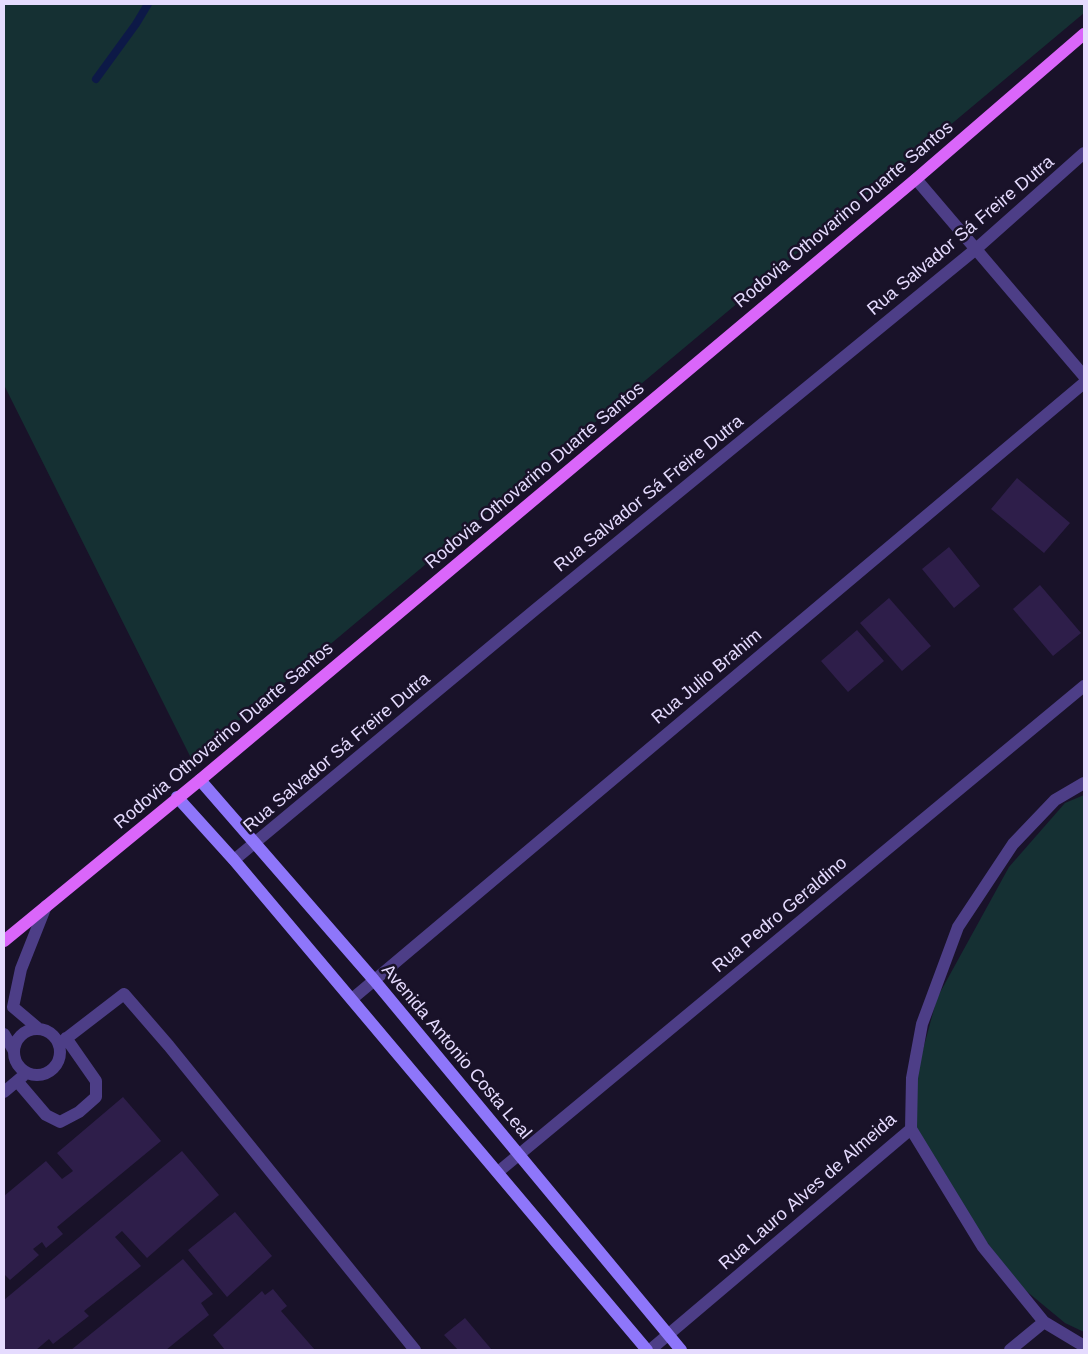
<!DOCTYPE html>
<html>
<head>
<meta charset="utf-8">
<style>
	body { margin:0 }
	#map { position:relative; width:1088px; height:1354px; overflow:hidden; background:#191229; font-family:Arial,sans-serif }
	canvas { display:block }
	.frame { position:absolute; inset:0; border:5px solid #e5dbfe; pointer-events:none }
</style>
</head>
<body>
<div id="map">
<canvas width="1088" height="1354"></canvas>
<div class="frame"></div>
</div>
<script>
const ctx = document.querySelector('canvas').getContext('2d');
ctx.lineJoin = 'round';
function fill(path, color) {
  ctx.fillStyle = color;
  ctx.fill(path, 'evenodd');
}
function poly(rows) {
  const path = new Path2D();
  for (const r of rows) {
    if (r.length === 3) {
      path.moveTo(r[0] + r[2], r[1]);
      path.arc(r[0], r[1], r[2], 0, 2 * Math.PI);
      continue;
    }
    path.moveTo(r[0], r[1]);
    for (let i = 2; i < r.length; i += 2) path.lineTo(r[i], r[i + 1]);
  }
  return path;
}
function trace(path, color, width, dash) {
  ctx.strokeStyle = color;
  ctx.lineWidth = width;
  ctx.lineCap = dash ? 'butt' : 'round';
  ctx.setLineDash(dash || []);
  ctx.stroke(path);
}
function drawText(font, color, halo, rows, align = 'center') {
  ctx.font = font + ' Arial,sans-serif';
  ctx.lineWidth = 5;
  ctx.setLineDash([]);
  ctx.textBaseline = 'middle';
  ctx.strokeStyle = halo;
  ctx.fillStyle = color;
  for (const [text, x, y, turn = 0] of rows) {
    ctx.save();
    ctx.translate(x, y);
    ctx.rotate((+turn || 0) * Math.PI / 180);
    ctx.textAlign = isNaN(turn) ? turn : align;
    if (halo) ctx.strokeText(text, 0, 0);
    ctx.fillText(text, 0, 0);
    ctx.restore();
  }
}
const green = poly([
	[4,4,1084,4,1084,13,192,760,4,385],
	[1084,795,1084,1332,1065,1323,1019,1285,932,1169,916,1127,915,1079,937,998,1009,867,1065,803]
]);
const stream = poly([
	[96,79,136,24,148,4]
]);
const building = poly([
	[1017,478,1070,523,1044,553,991,509],
	[949,547,980,586,954,608,922,569],
	[1040,585,1081,633,1053,656,1013,609],
	[889,598,931,646,902,671,860,623],
	[857,630,884,661,848,692,821,661],
	[123,1097,161,1141,57,1227,63,1234,46,1248,42,1242,33,1249,39,1255,10,1280,4,1274,4,1196,46,1161,62,1179,73,1171,57,1153],
	[182,1151,219,1195,147,1258,122,1231,115,1237,141,1266,84,1311,89,1316,53,1344,49,1339,36,1350,4,1350,4,1300],
	[235,1212,272,1256,227,1297,188,1250],
	[183,1259,213,1294,201,1303,209,1315,166,1350,71,1350],
	[273,1289,287,1306,281,1311,315,1350,225,1350,213,1335,262,1291,265,1295],
	[465,1318,492,1350,458,1350,444,1335]
]);
const lane = poly([
	[39,1029,13,1007,21,969,46,906],
	[37,1052,23],
	[4,1034,14,1051],
	[59,1044,124,994,169,1046,415,1350],
	[17,1081,46,1115,60,1122,79,1112,96,1097,96,1081,66,1038],
	[4,1092,23,1076]
]);
const street = poly([
	[916,179,1084,376],
	[234,860,536,609,976,249,1084,153],
	[352,999,1084,383],
	[911,1129,983,1247,1044,1322,1084,1346],
	[498,1172,1084,686],
	[650,1350,911,1129,912,1078,922,1024,958,927,1013,844,1055,800,1084,783],
	[1010,1350,1044,1322]
]);
const secondary = poly([
	[200,780,374,980,681,1350],
	[177,797,234,860,647,1350]
]);
const primary = poly([
	[4,941,200,780,916,179,1084,34]
]);
const streetNames = [
	["Rodovia Othovarino Duarte Santos",844,215,-40],
	["Rua Salvador Sá Freire Dutra",961,236,-40],
	["Rodovia Othovarino Duarte Santos",535,476,-40],
	["Rua Salvador Sá Freire Dutra",649,494,-39],
	["Rua Julio Brahim",707,677,-40],
	["Rodovia Othovarino Duarte Santos",224,736,-40],
	["Rua Salvador Sá Freire Dutra",337,753,-40],
	["Rua Pedro Geraldino",780,915,-40],
	["Avenida Antonio Costa Leal",456,1052,50],
	["Rua Lauro Alves de Almeida",808,1192,-41]
];
fill(green, '#153033');
trace(stream, '#0d1947', 8);
fill(building, '#2e1e4a');
trace(lane, '#4d3e87', 12);
trace(street, '#4d3e87', 12);
trace(secondary, '#8e76fa', 12);
trace(primary, '#da66fa', 12);
drawText('18px', '#e5dbfe', '#191229', streetNames);
</script>
</body>
</html>
